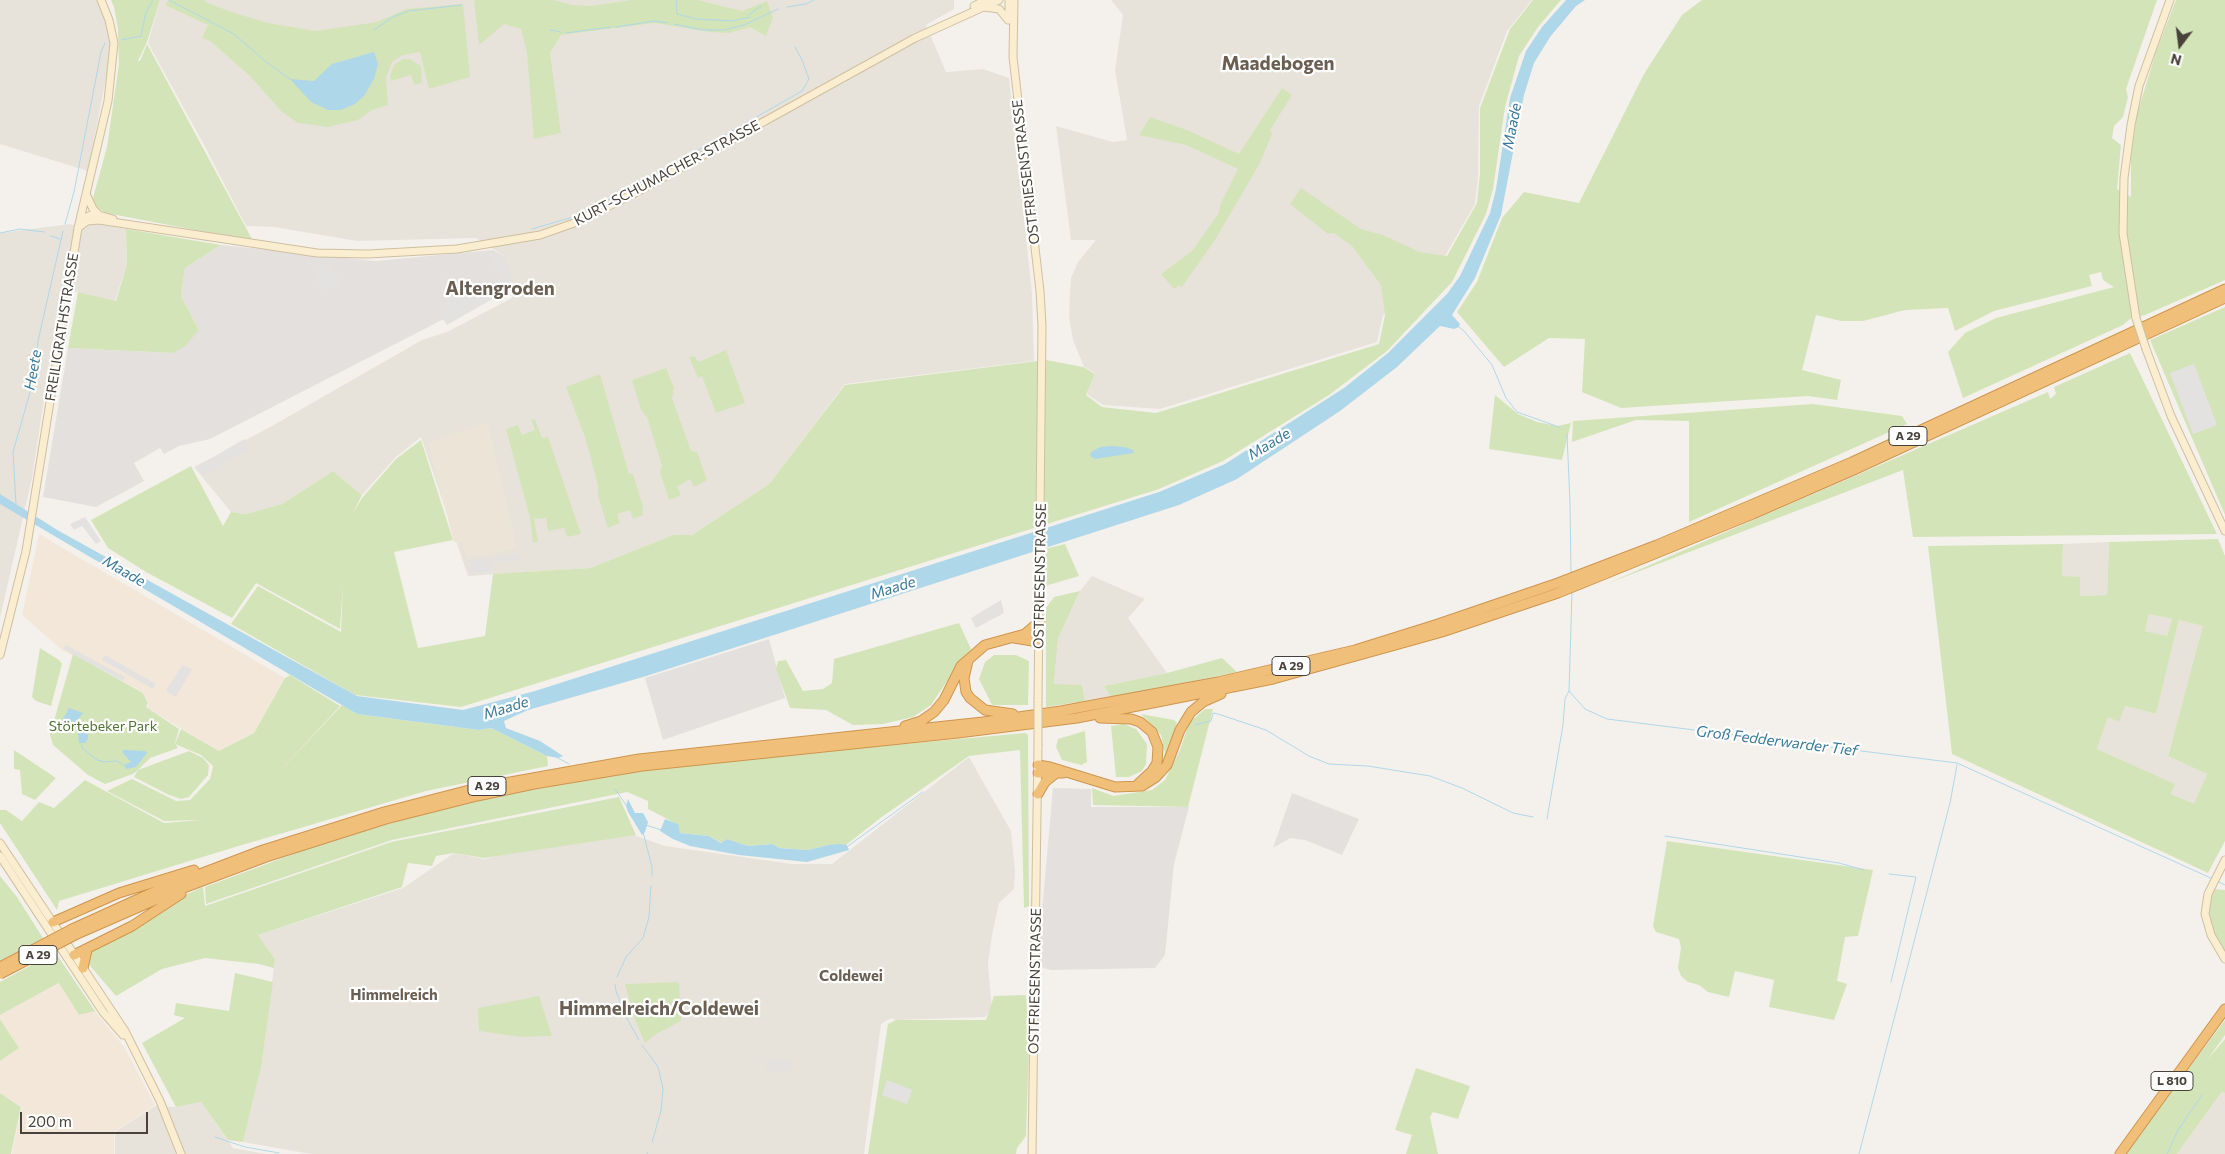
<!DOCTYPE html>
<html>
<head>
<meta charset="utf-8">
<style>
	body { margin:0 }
	#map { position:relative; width:2225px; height:1154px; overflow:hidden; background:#f4f1ec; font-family:Commissioner,sans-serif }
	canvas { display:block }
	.north { position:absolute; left:2155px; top:20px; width:50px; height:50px; -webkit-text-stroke:4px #fff; paint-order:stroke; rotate:195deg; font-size:14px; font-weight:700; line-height:20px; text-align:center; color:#48423a }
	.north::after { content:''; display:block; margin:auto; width:18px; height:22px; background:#48423a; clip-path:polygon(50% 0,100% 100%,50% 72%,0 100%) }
	.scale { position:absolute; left:20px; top:1112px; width:128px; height:22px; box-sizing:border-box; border:2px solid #48423a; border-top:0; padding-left:6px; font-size:15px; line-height:18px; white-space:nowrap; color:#48423a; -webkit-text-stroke:4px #fff; paint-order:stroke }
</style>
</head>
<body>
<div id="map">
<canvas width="2225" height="1154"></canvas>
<div class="north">N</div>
<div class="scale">200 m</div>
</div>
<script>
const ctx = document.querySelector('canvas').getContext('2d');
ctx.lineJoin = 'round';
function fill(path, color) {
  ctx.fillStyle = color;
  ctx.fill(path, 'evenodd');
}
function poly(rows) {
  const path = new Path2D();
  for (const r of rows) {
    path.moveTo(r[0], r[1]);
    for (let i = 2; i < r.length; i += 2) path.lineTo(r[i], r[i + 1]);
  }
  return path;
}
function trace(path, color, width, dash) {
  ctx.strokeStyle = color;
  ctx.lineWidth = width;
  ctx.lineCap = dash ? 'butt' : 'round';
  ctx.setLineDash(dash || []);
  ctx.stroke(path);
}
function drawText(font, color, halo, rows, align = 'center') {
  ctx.font = font + ' Commissioner,sans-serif';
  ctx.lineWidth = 4.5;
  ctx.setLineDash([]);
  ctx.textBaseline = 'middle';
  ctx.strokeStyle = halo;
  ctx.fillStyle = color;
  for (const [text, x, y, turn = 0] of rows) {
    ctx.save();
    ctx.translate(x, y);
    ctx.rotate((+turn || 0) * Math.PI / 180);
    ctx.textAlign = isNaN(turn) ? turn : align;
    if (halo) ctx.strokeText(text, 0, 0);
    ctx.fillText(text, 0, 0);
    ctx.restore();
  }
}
const residential = poly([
	[0,0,99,0,106,20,110,43,109,63,88,171,0,144],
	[160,0,954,0,954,9,926,25,946,72,983,69,1009,78,1032,293,1034,361,845,384,769,484,692,535,673,535,590,568,468,576,421,437,396,457,362,495,333,471,282,504,246,514,231,512,194,467,272,426,422,340,447,332,512,298,514,283,506,257,476,238,357,241,274,227,246,226,203,143,148,43],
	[1111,0,1532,0,1507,31,1479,106,1478,179,1475,204,1445,256,1414,290,1383,315,1377,342,1160,409,1103,405,1087,394,1095,373,1084,367,1073,340,1069,316,1070,293,1071,278,1078,262,1096,240,1071,240,1056,126,1113,142,1127,140,1115,70,1123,15],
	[70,224,86,228,90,224,99,224,126,229,127,264,115,301,61,288,32,478,0,618,0,233],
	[2109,542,2107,595,2080,596,2062,576,2063,544],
	[1092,576,1145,599,1128,618,1167,673,1104,686,1111,698,1085,701,1082,685,1054,685,1058,639,1080,591],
	[2149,614,2172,619,2167,637,2145,631],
	[2179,620,2204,626,2168,755,2207,774,2195,805,2171,794,2174,784,2097,749,2108,717,2125,706,2156,714],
	[969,757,1011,831,1015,870,1014,889,999,903,992,935,988,964,992,1009,985,1017,896,1020,891,1018,881,1024,864,1154,311,1154,243,1142,261,1068,275,959,258,935,403,888,454,853,484,859,508,853,631,834,665,846,792,864,832,864],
	[2223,1091,2225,1093,2225,1154,2177,1154],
	[201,1102,233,1148,266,1154,115,1154,115,1132,155,1106,176,1107]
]);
const commercial = poly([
	[39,534,285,678,254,733,219,751,147,708,149,703,143,692,62,650,22,615],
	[60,983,79,1015,95,1011,125,1048,155,1105,114,1132,114,1154,12,1154,22,1107,0,1093,0,1061,19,1048,0,1019,0,1015]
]);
const industrial = poly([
	[221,245,375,261,493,250,506,257,514,283,210,439,179,446,164,454,160,448,134,463,144,481,96,507,43,497,68,348,173,353,199,330,181,296,185,268],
	[769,639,785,698,663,740,645,678],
	[1053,788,1091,789,1091,807,1189,807,1174,864,1165,955,1155,968,1051,970,1043,968,1040,963,1038,956],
	[1292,793,1359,819,1342,855,1305,840,1290,838,1273,848]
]);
const education = poly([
	[488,423,517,549,467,557,462,541,454,542,428,442]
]);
const green = poly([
	[111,0,160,0,147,42,138,61,140,61,147,44,253,241,106,213,95,206,93,198,107,147,119,64,118,29,114,7],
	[169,0,205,0,206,2,231,12,268,23,316,31,377,22,406,9,463,4,470,77,429,89,420,52,403,55,392,62,386,78,388,105,372,110,358,120,328,127,298,123,281,111,249,75,210,41,202,38,208,25,165,5],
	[474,0,554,0,572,5,592,6,631,0,698,0,742,11,767,1,773,17,766,36,750,27,729,33,710,32,654,23,561,35,550,53,561,133,534,139,527,53,521,29,504,24,479,45],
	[1533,0,1561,0,1538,27,1519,56,1505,107,1493,189,1486,214,1452,282,1387,351,1329,395,1223,461,1159,489,461,707,355,695,231,624,258,586,341,632,343,583,340,629,256,583,232,618,146,572,108,548,91,520,191,466,223,526,231,512,246,514,282,504,333,471,362,495,352,515,362,498,396,459,421,440,453,540,394,552,418,648,485,636,493,574,590,568,673,535,692,535,769,484,845,385,1046,360,1083,367,1095,374,1086,395,1102,407,1156,413,1379,344,1385,315,1381,285,1352,246,1334,233,1328,234,1290,204,1301,188,1361,229,1383,235,1420,252,1447,256,1477,203,1480,173,1480,108,1510,29],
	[1702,0,2157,0,2126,89,2128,97,2123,117,2114,126,2112,138,2121,145,2117,189,2131,197,2131,156,2137,114,2156,52,2176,0,2225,0,2225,280,2145,315,2130,319,2123,325,1963,398,1948,352,1965,333,1996,318,2114,287,2103,280,2101,272,2089,275,2092,286,1994,311,1955,331,1948,308,1905,310,1863,321,1841,321,1816,315,1802,370,1841,380,1837,400,1808,396,1621,408,1582,392,1585,339,1549,338,1504,367,1457,312,1477,282,1502,218,1524,192,1579,203,1644,74,1682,15],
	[403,59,410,59,421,66,422,83,414,85,411,75,391,81,390,76,394,65],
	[1282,88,1292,95,1270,130,1272,134,1260,163,1215,240,1182,287,1179,285,1174,289,1161,274,1192,251,1219,213,1220,205,1238,169,1186,145,1139,135,1150,117,1187,130,1239,154],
	[126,229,221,245,185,268,181,296,199,330,185,346,173,353,68,348,78,292,116,301,127,264],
	[2225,307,2225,515,2150,340],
	[726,350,745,403,716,413,702,376,698,378,689,357,694,356,699,362],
	[2130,353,2217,534,1913,537,1903,470,1606,584,2048,392,2050,399,2056,394,2054,387],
	[666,368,674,388,672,398,691,451,697,452,707,480,694,487,690,479,677,487,681,495,669,500,660,472,662,466,647,417,641,410,632,380],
	[600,374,629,474,633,474,643,507,643,515,633,519,630,510,617,514,620,523,608,528,598,496,598,485,585,437,566,387],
	[1495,395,1518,414,1537,422,1557,426,1571,423,1562,460,1489,449],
	[1813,404,1902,416,1907,424,1689,522,1689,421,1636,420,1572,442,1573,421],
	[535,419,542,438,548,437,581,534,567,537,564,528,548,531,546,518,534,519,538,542,533,543,530,518,506,429,518,425,522,435,535,430,531,420],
	[2218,539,2225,556,2225,841,2208,873,1952,754,1928,546,2063,544,2062,576,2080,577,2080,596,2107,595,2109,542],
	[2149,614,2172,619,2167,636,2145,631],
	[2179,620,2203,626,2168,756,2207,774,2194,804,2171,794,2175,784,2097,749,2108,717,2119,722,2125,706,2156,714],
	[1065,544,1079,576,1045,586,1045,549],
	[1080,591,1058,639,1054,684,1082,685,1085,701,1046,707,1046,608,1054,597],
	[959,623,971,649,962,659,931,705,913,717,883,724,853,725,826,710,790,708,776,669,778,661,786,660,803,691,823,689,832,683,834,659],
	[40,648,59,660,62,664,51,706,36,701,32,697],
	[73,654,143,693,148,703,146,707,179,729,175,743,178,748,150,758,138,770,189,751,203,758,209,765,208,775,189,797,181,799,169,795,134,777,138,770,133,774,105,784,88,775,53,745,50,735],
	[994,655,1016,655,1029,661,1028,705,993,705,991,703,979,679,985,662],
	[1222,658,1237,672,1111,698,1104,686,1167,673],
	[290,675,340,706,275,776,342,705,357,714,479,730,491,728,547,756,548,766,426,791,232,848,59,901,57,910,0,823,0,810,6,810,22,821,39,802,54,808,85,780,164,823,201,820,164,821,107,791,132,779,176,801,190,800,210,779,213,766,201,755,175,744,181,729,219,751,254,733,285,678],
	[1205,709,1213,709,1188,807,1093,805,1092,788,1113,796,1152,790,1165,780,1180,750,1189,723],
	[1141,714,1174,720,1177,723,1166,760,1163,759,1165,753,1161,735],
	[1124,724,1136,729,1147,744,1146,764,1142,771,1129,777,1116,777,1111,726],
	[1085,731,1087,762,1081,765,1062,760,1056,747,1058,739],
	[1025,733,1028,735,1029,906,1024,908,1020,750,969,756,879,819,846,845,828,845,808,850,779,848,773,844,748,846,727,839,722,843,709,836,680,833,677,824,648,809,648,801,627,792,392,840,206,904,205,887,320,844,436,810,539,787,652,767],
	[14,750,56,778,35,800,22,794,20,770,14,769],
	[619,797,636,835,484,858,454,853,436,856,432,866,408,863,402,887,258,935,275,959,274,968,259,964,205,958,162,969,116,996,85,960,88,952,178,898,203,887,205,906,391,842],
	[1667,841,1873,870,1858,936,1845,937,1837,981,1847,984,1834,1020,1769,1007,1774,980,1735,971,1729,997,1708,992,1699,985,1688,982,1681,976,1678,968,1681,948,1679,939,1656,932,1653,926],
	[0,876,17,897,43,938,0,961],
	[2214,889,2225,890,2225,952,2217,940,2206,912],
	[55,952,95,1011,79,1015,59,983,0,1015,0,982],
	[235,973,273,982,261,1068,243,1142,228,1140,201,1102,176,1107,142,1043,185,1018,174,1015,176,1003,229,1011],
	[679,982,681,1021,656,1034,645,1043,634,1017,625,984],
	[1026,995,1029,1048,1026,1136,1017,1148,1016,1154,868,1154,888,1024,896,1020,986,1020,994,996],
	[539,996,552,1036,521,1037,479,1031,478,1008],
	[0,1019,19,1048,0,1061],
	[2225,1020,2225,1035,2208,1059,2225,1039,2225,1093,2222,1092,2177,1154,2125,1154],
	[1416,1068,1470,1086,1458,1119,1433,1112,1430,1117,1438,1154,1406,1154,1412,1135,1395,1130],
	[0,1093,21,1107,11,1154,0,1154]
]);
const parking = poly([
	[495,252,504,258,513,281,510,289,447,325,439,313,484,289,486,291,502,282,487,254],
	[329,263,340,283,324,292,313,272],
	[444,270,461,300,450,306,443,294,451,290,441,272],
	[2194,364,2217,425,2193,434,2170,373],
	[244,439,250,449,203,476,197,467],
	[85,517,101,541,96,544,82,526,74,530,70,524],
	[518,554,519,560,491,563,491,572,470,574,469,560],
	[1001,600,1004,613,976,628,971,618],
	[66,645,125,677,123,681,63,649],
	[105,655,156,684,153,689,102,660],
	[182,665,192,669,176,697,166,691],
	[790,1059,791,1071,766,1072,765,1060],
	[887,1080,912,1090,907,1104,882,1095]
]);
const water = poly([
	[1566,0,1585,0,1576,6,1550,37,1534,63,1524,95,1501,215,1475,278,1452,315,1460,324,1459,327,1454,329,1440,326,1397,367,1340,411,1237,479,1179,505,643,677,528,710,504,721,506,728,540,741,563,756,558,758,547,756,491,728,479,730,357,714,0,504,0,494,59,531,357,696,463,710,535,691,1159,492,1225,464,1344,388,1388,353,1447,294,1460,276,1490,213,1496,189,1510,98,1526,51,1542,27],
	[374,52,378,64,374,79,364,96,355,104,341,110,328,110,311,102,290,79,314,81,332,64],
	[1111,446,1125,447,1133,450,1134,453,1095,459,1090,456,1091,452,1100,447],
	[69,708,83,713,77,721,88,735,88,739,85,743,79,743,78,734,83,730,77,723,75,725,63,719],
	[124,750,145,751,147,753,136,767,126,769,124,765,131,762,122,752],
	[628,799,635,813,643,813,648,822,645,832,642,835,628,812,626,806],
	[665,819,678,824,680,833,709,836,721,843,727,839,748,846,773,844,779,848,808,850,828,845,841,844,847,845,849,850,807,862,739,855,690,846,673,839,660,831]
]);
const stream = poly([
	[169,0,234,34,265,61,290,79],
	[676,0,677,14,696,19,732,21,750,17],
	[787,7,806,4,814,0],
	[749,15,761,6],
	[674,24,703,30,724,30,744,25,778,9],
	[616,27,654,21,668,23],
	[374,30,393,17,409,11,461,5],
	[550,30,561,32],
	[566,33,611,27],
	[121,40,141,36,146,12,153,0],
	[65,224,74,192,101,52,105,43],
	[532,229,573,217,628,190,802,91,809,79,802,60,795,47],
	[0,233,20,229,44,232],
	[51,236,60,239],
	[1459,327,1464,331,1492,365,1506,398,1517,412,1559,427],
	[1567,434,1570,503,1571,573],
	[16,504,13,452,35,375,38,341,63,231],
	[1572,592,1569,691,1585,709,1607,719,1957,763,2213,879],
	[1195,725,1211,721,1213,713,1218,714,1266,730,1309,756,1329,764,1368,766,1430,776,1462,788,1513,813,1533,817],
	[82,744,82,748,97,760,104,762,117,761,124,765],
	[558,758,569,764],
	[615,789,626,805],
	[1547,819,1563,725,1565,699,1569,691],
	[646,825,661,830],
	[643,832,652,867,652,876],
	[1665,836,1839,863,1864,870],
	[848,846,923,792],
	[1889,874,1916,877,1891,982],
	[2217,881,2225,885],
	[617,977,626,957,643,938,649,917,651,886],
	[615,984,616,991,625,1015,639,1040],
	[642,1045,658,1067,663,1088,661,1111,652,1142],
	[215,1137,245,1147,279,1153],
	[647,1154,648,1152],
	[1859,1154,1950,803,1957,765],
	[2167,1154,2178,1130,2202,1095]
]);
const secondary = poly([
	[1009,0,1009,17],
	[1014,0,1013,57,1040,291,1042,326,1038,701],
	[974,6,986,0],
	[984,7,999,9,1008,20],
	[86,194,93,209,99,215],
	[80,220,91,215,99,215,113,219],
	[78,228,87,221,99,220,317,253,368,254,457,249,540,235,577,222,635,193,915,38,999,0],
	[2136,318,2123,233,2124,178,2131,125,2139,86,2170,0],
	[2146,349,2171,416,2225,531],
	[0,655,26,551,78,228,108,101,114,43,109,20,101,0],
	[0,843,125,1031,160,1101,181,1154],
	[0,856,103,1012,123,1035],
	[2225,860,2208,894,2205,914,2211,935,2225,959],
	[1032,1154,1038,746]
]);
const highway = poly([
	[1025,634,1040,621],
	[1014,638,1039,642],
	[968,661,964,678,966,692,970,698,985,710,1013,714],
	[1100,718,1131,719,1140,722,1152,732,1158,747,1157,763,1152,771,1138,784],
	[905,726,921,721,934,712,944,700,961,666,985,645,1025,634,1040,634],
	[1038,765,1050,767,1115,787,1142,786,1156,777,1167,765,1180,730,1191,712,1203,702,1221,694],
	[1038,773,1063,773],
	[1038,794,1045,782,1055,774],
	[53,922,119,893,194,870],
	[72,929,158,890,263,850,384,812,477,788,639,759,983,722,1061,711,1218,682,1355,650,1438,624,1558,583,1657,545,1852,462,2225,289],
	[75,935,178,890,266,857,386,819,477,796,534,784,642,766,958,733,1077,718,1273,679,1442,632,1558,593,1753,514,1856,469,2225,298],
	[74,955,132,926,181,894],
	[83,968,87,950],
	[2120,1154,2225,1009]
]);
const secondaryBridge = poly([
	[2136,318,2146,349],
	[1038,746,1038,701]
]);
const highwayBridge = poly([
	[0,967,72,929],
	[0,974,75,935]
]);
const shields = [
	[1908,436,38],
	[1291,666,38],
	[487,786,38],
	[38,955,38],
	[2172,1081,42]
];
const shieldNames = [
	["A 29",1908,436],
	["A 29",1291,666],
	["A 29",487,786],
	["A 29",38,955],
	["L 810",2172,1081]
];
const streetNames = [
	["OSTFRIESENSTRASSE",1026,172,-97],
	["KURT-SCHUMACHER-STRASSE",667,173,-28],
	["FREILIGRATHSTRASSE",62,327,-81],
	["OSTFRIESENSTRASSE",1040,576,-89],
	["OSTFRIESENSTRASSE",1035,981,-89]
];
const parkNames = [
	["Störtebeker Park",103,726]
];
const waterNames = [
	["Maade",1512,126,-79],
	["Heete",33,370,-80],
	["Maade",1269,444,-31],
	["Maade",124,571,30],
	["Maade",893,588,-17],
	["Maade",506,708,-17],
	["Groß Fedderwarder Tief",1777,741,7]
];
const neighbourhoodNames = [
	["Coldewei",851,976],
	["Himmelreich",394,995]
];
const districtNames = [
	["Maadebogen",1278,64],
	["Altengroden",500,289],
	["Himmelreich/Coldewei",659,1009]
];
fill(residential, '#e8e3da');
fill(commercial, '#f3e7da');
fill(industrial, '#e4e0dd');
fill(education, '#ece5d7');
fill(green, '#d4e4b9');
fill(parking, '#e4e2e0');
fill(water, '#afd7ea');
trace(stream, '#afd7ea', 1);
trace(secondary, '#cfbfa0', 9);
trace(highway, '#cf944b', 11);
trace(secondary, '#faedd0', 7);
trace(highway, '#f0c07b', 9);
trace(secondaryBridge, '#cfbfa0', 9, []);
trace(highwayBridge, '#cf944b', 11, []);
trace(secondaryBridge, '#faedd0', 7);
trace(highwayBridge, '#f0c07b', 9);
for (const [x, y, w] of shields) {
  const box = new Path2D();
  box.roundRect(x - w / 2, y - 9.5, w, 19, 4);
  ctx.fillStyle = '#fff';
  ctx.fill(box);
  trace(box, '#48423a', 1);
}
drawText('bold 12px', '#48423a', null, shieldNames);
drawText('14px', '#48423a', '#fff', streetNames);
drawText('14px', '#517532', '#fff', parkNames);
drawText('italic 15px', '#39799c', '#fff', waterNames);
drawText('bold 15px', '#6a5f52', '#fff', neighbourhoodNames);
drawText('bold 19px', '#6a5f52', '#fff', districtNames);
</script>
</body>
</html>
